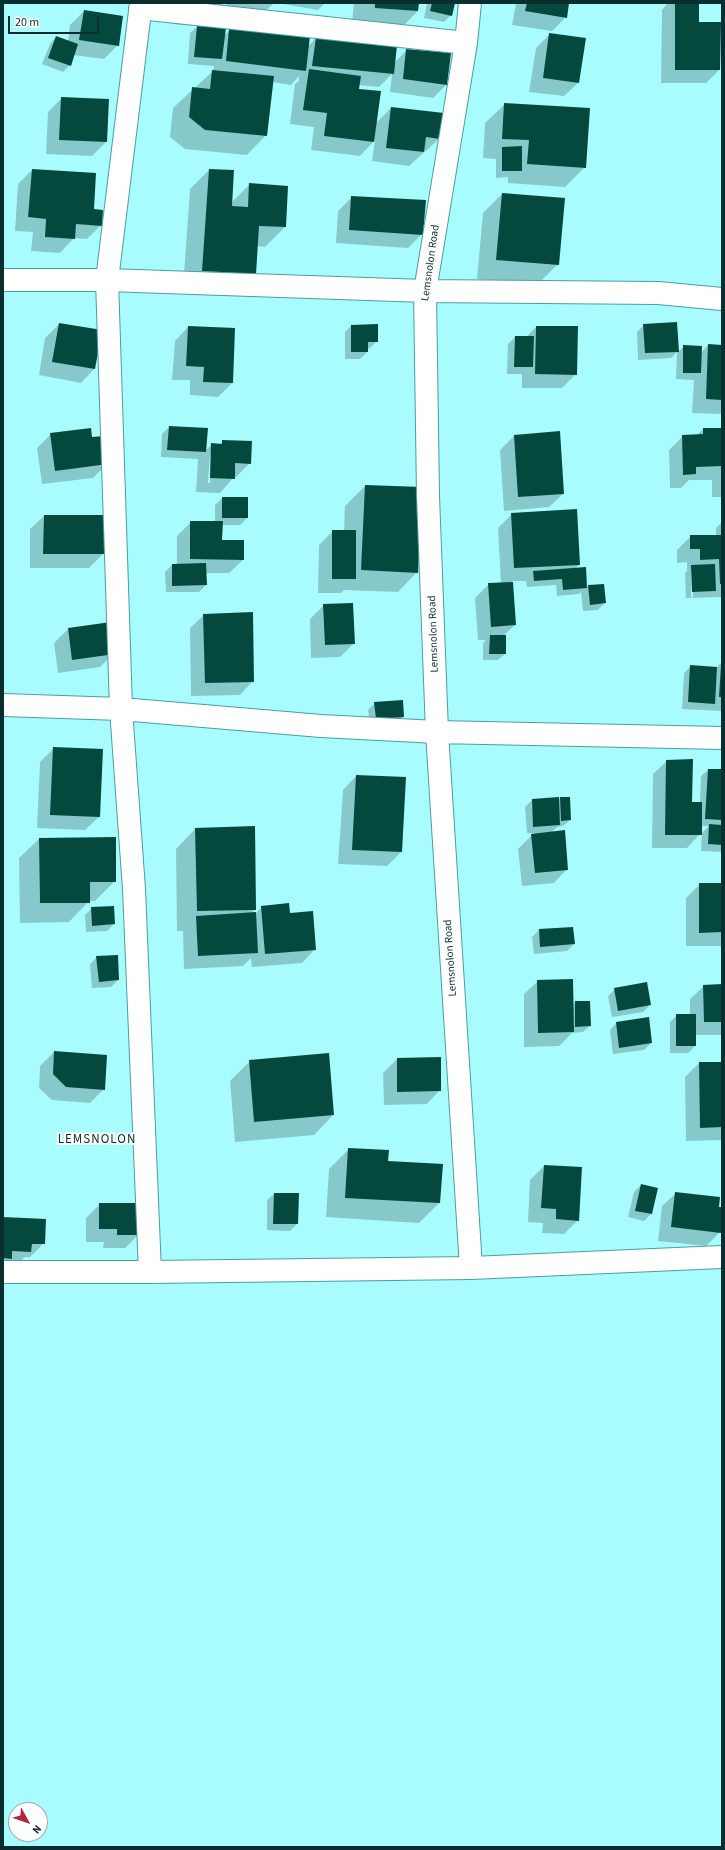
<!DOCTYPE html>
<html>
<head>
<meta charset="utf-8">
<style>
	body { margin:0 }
	#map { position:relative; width:725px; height:1850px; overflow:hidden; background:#a9fcfe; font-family:"Source Sans 3",sans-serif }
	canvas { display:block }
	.frame { position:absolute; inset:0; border:4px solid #0a2e2f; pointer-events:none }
	.north { position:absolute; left:8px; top:1802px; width:40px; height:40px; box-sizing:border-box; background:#fff; border:1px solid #9dabac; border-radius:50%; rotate:130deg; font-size:11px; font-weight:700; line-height:16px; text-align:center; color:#0a2e2f }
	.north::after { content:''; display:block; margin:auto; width:14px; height:18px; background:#b6233c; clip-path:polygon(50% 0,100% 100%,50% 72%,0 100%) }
	.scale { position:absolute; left:8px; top:16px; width:91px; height:18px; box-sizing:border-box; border:2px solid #0a2e2f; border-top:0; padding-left:5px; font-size:12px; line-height:14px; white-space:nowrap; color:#0a2e2f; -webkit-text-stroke:3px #fff; paint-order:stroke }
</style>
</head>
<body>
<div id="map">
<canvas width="725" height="1850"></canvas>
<div class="frame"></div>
<div class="north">N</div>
<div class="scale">20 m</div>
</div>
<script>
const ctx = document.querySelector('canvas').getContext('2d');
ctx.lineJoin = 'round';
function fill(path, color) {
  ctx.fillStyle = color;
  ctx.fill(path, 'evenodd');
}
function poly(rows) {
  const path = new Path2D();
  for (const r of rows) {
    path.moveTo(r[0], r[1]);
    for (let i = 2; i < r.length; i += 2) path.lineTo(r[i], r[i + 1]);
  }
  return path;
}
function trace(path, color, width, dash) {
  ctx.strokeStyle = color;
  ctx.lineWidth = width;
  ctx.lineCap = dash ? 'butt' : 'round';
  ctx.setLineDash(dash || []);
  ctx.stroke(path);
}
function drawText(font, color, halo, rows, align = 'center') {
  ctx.font = font + ' "Source Sans 3",sans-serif';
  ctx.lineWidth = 4;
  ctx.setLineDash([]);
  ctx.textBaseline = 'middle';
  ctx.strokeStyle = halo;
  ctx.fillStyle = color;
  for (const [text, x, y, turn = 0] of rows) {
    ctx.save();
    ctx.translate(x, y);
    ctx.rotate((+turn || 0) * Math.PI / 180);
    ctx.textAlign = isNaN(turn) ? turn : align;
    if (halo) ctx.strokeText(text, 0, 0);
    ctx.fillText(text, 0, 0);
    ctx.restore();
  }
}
const shadow = poly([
	[175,3,223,3,221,14,208,27,224,36,230,30,308,46,316,38,394,63,407,50,446,85,433,98,390,92,392,74,379,87,359,85,358,89,376,123,391,108,439,139,409,166,372,161,375,140,360,156,311,150,314,127,290,124,295,84,299,81,299,76,291,85,272,82,266,135,247,155,185,149,170,137,173,108,213,71,214,66,188,64,190,33,198,26,172,24],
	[227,3,274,3,260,16,225,12],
	[277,3,325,3,318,10],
	[354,3,418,3,418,11,393,36,351,33],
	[427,3,454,3,451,15,444,22,424,18],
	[516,3,568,3,566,17,552,31,512,25],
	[668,3,698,3,698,22,719,70,706,83,661,83,662,10],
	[84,11,118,45,104,59,73,55,70,65,63,72,42,64,50,44,56,37,68,41,70,25],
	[550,34,578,83,564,96,529,92,536,48],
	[62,98,106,142,92,156,46,154,48,112],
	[505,104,585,167,565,187,508,183,508,177,496,178,496,159,483,158,485,123],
	[32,170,93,210,101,225,87,239,74,238,60,253,31,251,33,232,15,231,18,184],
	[209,170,231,203,250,184,285,227,265,247,257,246,255,273,235,293,183,290,190,189],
	[502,194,558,264,538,284,477,279,483,213],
	[352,197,422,234,408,248,336,243,338,211],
	[59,324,94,369,81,383,39,375,45,338],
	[644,325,678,352,684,346,701,353,708,345,722,346,722,412,720,414,692,413,694,380,676,379,677,352,671,358,638,360,637,332],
	[351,326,377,341,370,348,367,349,367,352,360,359,345,359,345,332],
	[188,327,232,383,218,397,190,395,190,380,172,380,175,341],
	[536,327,576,374,562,388,522,388,522,374,507,374,508,344,515,337,526,337],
	[169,427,205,451,212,444,219,445,223,441,250,463,236,477,234,477,220,493,196,492,198,459,161,457,162,434],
	[212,453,210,483,208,483,210,455],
	[703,429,722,429,722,497,712,497,712,480,689,480,681,488,670,488,669,450,683,436,697,435],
	[51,434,91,438,107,464,93,478,42,484,37,448],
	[514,436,563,494,549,507,504,511,500,450],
	[365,486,417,572,398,592,344,590,341,593,318,593,319,545,333,531,344,531,345,506],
	[222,498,247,518,240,525,222,525,221,541,243,560,229,573,205,573,206,585,199,592,166,592,165,572,172,565,177,565,177,536,191,522,215,522,215,505],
	[512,514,579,565,575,569,585,568,586,588,588,586,605,603,598,610,583,611,581,592,579,594,557,596,556,585,527,587,526,581,512,581,515,625,503,636,505,654,498,660,483,660,483,643,486,640,478,640,475,598,489,584,501,584,498,528],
	[44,516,103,516,103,554,89,568,30,568,30,529],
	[722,522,722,597,686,598,685,573,687,571,687,562,677,563,677,550,691,536,716,536,716,528],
	[691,573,693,573,693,597,691,597],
	[324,605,354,643,340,657,311,658,310,619],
	[204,615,253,681,240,695,191,696,190,628],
	[68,629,114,653,100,667,58,673,54,643],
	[722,662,722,711,682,709,684,673,691,666,716,668],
	[375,703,403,717,396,724,370,726,368,710],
	[54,748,99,817,85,830,37,828,40,762],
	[667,761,691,803,700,803,701,776,708,770,722,770,722,852,701,851,702,832,687,848,652,848,653,774],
	[701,826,709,826,701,834],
	[356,776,401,852,387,866,338,864,343,790],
	[560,798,570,820,563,826,557,827,551,833,567,869,554,883,522,886,518,849,534,833,527,833,525,807,532,800,558,801],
	[195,829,255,909,251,914,256,913,262,907,289,914,315,949,302,963,252,967,251,958,243,966,184,969,183,931,177,931,176,849],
	[39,839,115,881,95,901,89,901,69,922,20,923,19,858],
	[700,884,722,884,722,946,686,946,686,898],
	[92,908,114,924,107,931,86,932,85,915],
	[572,928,574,944,567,951,534,954,532,937,539,930],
	[97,957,118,980,111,987,92,988,90,964],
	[538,981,572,1005,575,1002,590,1026,583,1032,572,1033,559,1046,524,1047,524,994],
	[722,985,722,1035,695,1035,695,1046,688,1053,670,1053,670,1022,677,1015,690,1015,690,999,704,986],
	[615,989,650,1005,643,1012,612,1017,608,996],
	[616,1023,651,1043,644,1050,613,1054,610,1030],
	[54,1052,104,1089,90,1103,52,1100,39,1088,40,1066],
	[397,1059,440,1090,427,1104,384,1105,383,1073],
	[250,1061,333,1115,314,1135,235,1142,230,1081],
	[699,1063,722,1063,722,1140,686,1141,685,1077],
	[349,1149,387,1162,439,1203,419,1223,326,1217,329,1169],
	[544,1166,578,1220,564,1234,542,1233,543,1223,528,1222,530,1180],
	[641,1185,657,1189,651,1214,644,1221,628,1217,634,1192],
	[676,1193,722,1208,720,1232,706,1246,658,1241,662,1206],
	[274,1194,298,1194,297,1224,290,1231,267,1230,267,1200],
	[100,1204,139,1234,125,1248,103,1248,104,1242,86,1242,86,1218],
	[3,1218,44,1243,30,1257,25,1257,16,1265,3,1266]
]);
const building = poly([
	[375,3,419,3,418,11,375,8],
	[432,3,455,3,452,16,430,11],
	[527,3,569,3,567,18,525,11],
	[675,3,699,3,699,22,721,22,720,70,675,70],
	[84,10,123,16,119,46,79,40],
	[197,26,226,28,222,59,194,57],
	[229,29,310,36,306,71,226,61],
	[549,33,586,38,579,83,543,78],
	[56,36,78,44,71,66,48,58],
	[316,37,397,45,394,74,312,66],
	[406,49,451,53,447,85,403,79],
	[309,69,361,76,359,89,381,91,374,142,324,136,327,113,303,110],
	[212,70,274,76,267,136,205,130,189,117,192,87,210,89],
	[61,97,109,99,107,142,59,140],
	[504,103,590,108,586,168,527,164,529,140,502,139],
	[391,107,444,113,440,139,426,137,424,152,386,148],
	[522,146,522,171,502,171,502,147],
	[32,169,96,173,94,209,103,210,102,226,76,224,75,239,45,237,46,219,28,217],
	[209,169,234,170,232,206,248,207,249,183,288,186,286,227,259,226,256,274,202,271],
	[502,193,565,198,559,265,496,260],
	[351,196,426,200,423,235,349,230],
	[677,322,679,352,645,353,643,324],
	[59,323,102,330,95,369,52,362],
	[378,324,378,342,368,342,368,352,351,352,351,325],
	[188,326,235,328,233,383,203,382,204,367,186,366],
	[536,326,578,326,577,375,535,374],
	[515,336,534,336,533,367,514,367],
	[708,344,722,345,722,400,706,399],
	[683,345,702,346,701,373,683,373],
	[169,426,208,428,206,452,167,450],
	[91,428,92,437,105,436,108,464,55,471,50,433],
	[703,428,722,428,722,466,696,467,696,474,683,475,682,435,703,434],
	[560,431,564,494,518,497,514,435],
	[222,440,252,441,251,464,235,463,235,479,210,478,211,443,222,444],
	[365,485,422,487,418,573,361,570],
	[222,497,248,497,248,518,222,518],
	[577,509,580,565,514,568,511,513],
	[44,515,104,515,104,554,43,554],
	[190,521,223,521,222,540,244,540,244,560,190,559],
	[332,530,356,530,356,579,332,579],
	[690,535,722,535,722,584,720,584,719,559,700,560,700,549,690,549],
	[206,563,207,585,172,586,172,564],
	[715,564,716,591,692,592,691,565],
	[586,567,587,588,563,590,562,579,534,581,533,571],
	[513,582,516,625,491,627,488,583],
	[604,584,606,603,590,605,588,585],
	[353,603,355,644,325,645,323,604],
	[253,612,254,682,205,683,203,614],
	[111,622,115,654,72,660,68,628],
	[490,635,506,635,506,654,489,654],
	[690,665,717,667,715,704,688,702],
	[721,666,722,666,722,697,719,697],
	[403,700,404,717,376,719,374,702],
	[53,747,103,749,100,817,50,815],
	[693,759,692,802,702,802,702,835,665,835,666,760],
	[708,769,722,769,722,820,705,819],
	[356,775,406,777,402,852,352,850],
	[559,797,560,825,533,827,532,799],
	[560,797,570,797,571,820,561,821],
	[709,824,722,825,722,845,708,844],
	[255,826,256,910,197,911,195,828],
	[565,830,568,870,535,873,531,834],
	[116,837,116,882,90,882,90,903,40,903,39,838],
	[699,883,722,883,722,932,699,933],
	[289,903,290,913,313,911,316,950,265,954,261,906],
	[114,906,115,924,92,926,91,907],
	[256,912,258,953,198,956,196,916],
	[573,927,575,944,540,947,539,929],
	[118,955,119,980,99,982,96,956],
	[573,979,574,1032,538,1033,537,980],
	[647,982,651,1005,618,1011,614,988],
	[722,984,722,1022,704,1022,703,985],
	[575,1001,590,1001,591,1026,575,1027],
	[676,1014,696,1014,696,1046,676,1046],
	[649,1017,652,1043,619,1048,616,1022],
	[54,1051,107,1055,105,1090,66,1087,53,1074],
	[329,1053,334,1115,254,1122,249,1060],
	[441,1057,441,1091,397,1092,397,1058],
	[699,1062,722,1062,722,1127,700,1128],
	[348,1148,389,1150,388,1161,443,1164,440,1203,345,1198],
	[544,1165,582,1167,579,1221,556,1219,556,1209,541,1208],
	[641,1184,658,1188,652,1214,635,1211],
	[675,1192,720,1197,719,1207,722,1207,721,1233,671,1227],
	[274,1193,299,1193,298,1224,273,1224],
	[99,1203,140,1203,140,1235,117,1235,117,1229,99,1229],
	[3,1217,46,1219,45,1244,32,1244,31,1252,12,1251,12,1259,3,1258]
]);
const minor = poly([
	[141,3,107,280,121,709,134,889,150,1272],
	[470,3,466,43,425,291,428,496,437,732,471,1268],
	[140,8,466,43],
	[3,280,107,280,425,291,658,293,722,299],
	[3,705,121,709,321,726,437,732,722,738],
	[3,1272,150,1272,471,1268,722,1257]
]);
const streetNames = [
	["Lemsnolon Road",431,263,-82],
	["Lemsnolon Road",434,634,-92],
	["Lemsnolon Road",451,958,-94]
];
const quarterNames = [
	["LEMSNOLON",97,1140]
];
fill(shadow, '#0003');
fill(building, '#05493e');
trace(minor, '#4b9ea1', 24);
trace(minor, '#fff', 22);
drawText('11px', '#0a2e2f', '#fff', streetNames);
ctx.letterSpacing = '1px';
drawText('13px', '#0a2e2f', '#fff', quarterNames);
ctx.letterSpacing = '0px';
</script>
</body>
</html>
